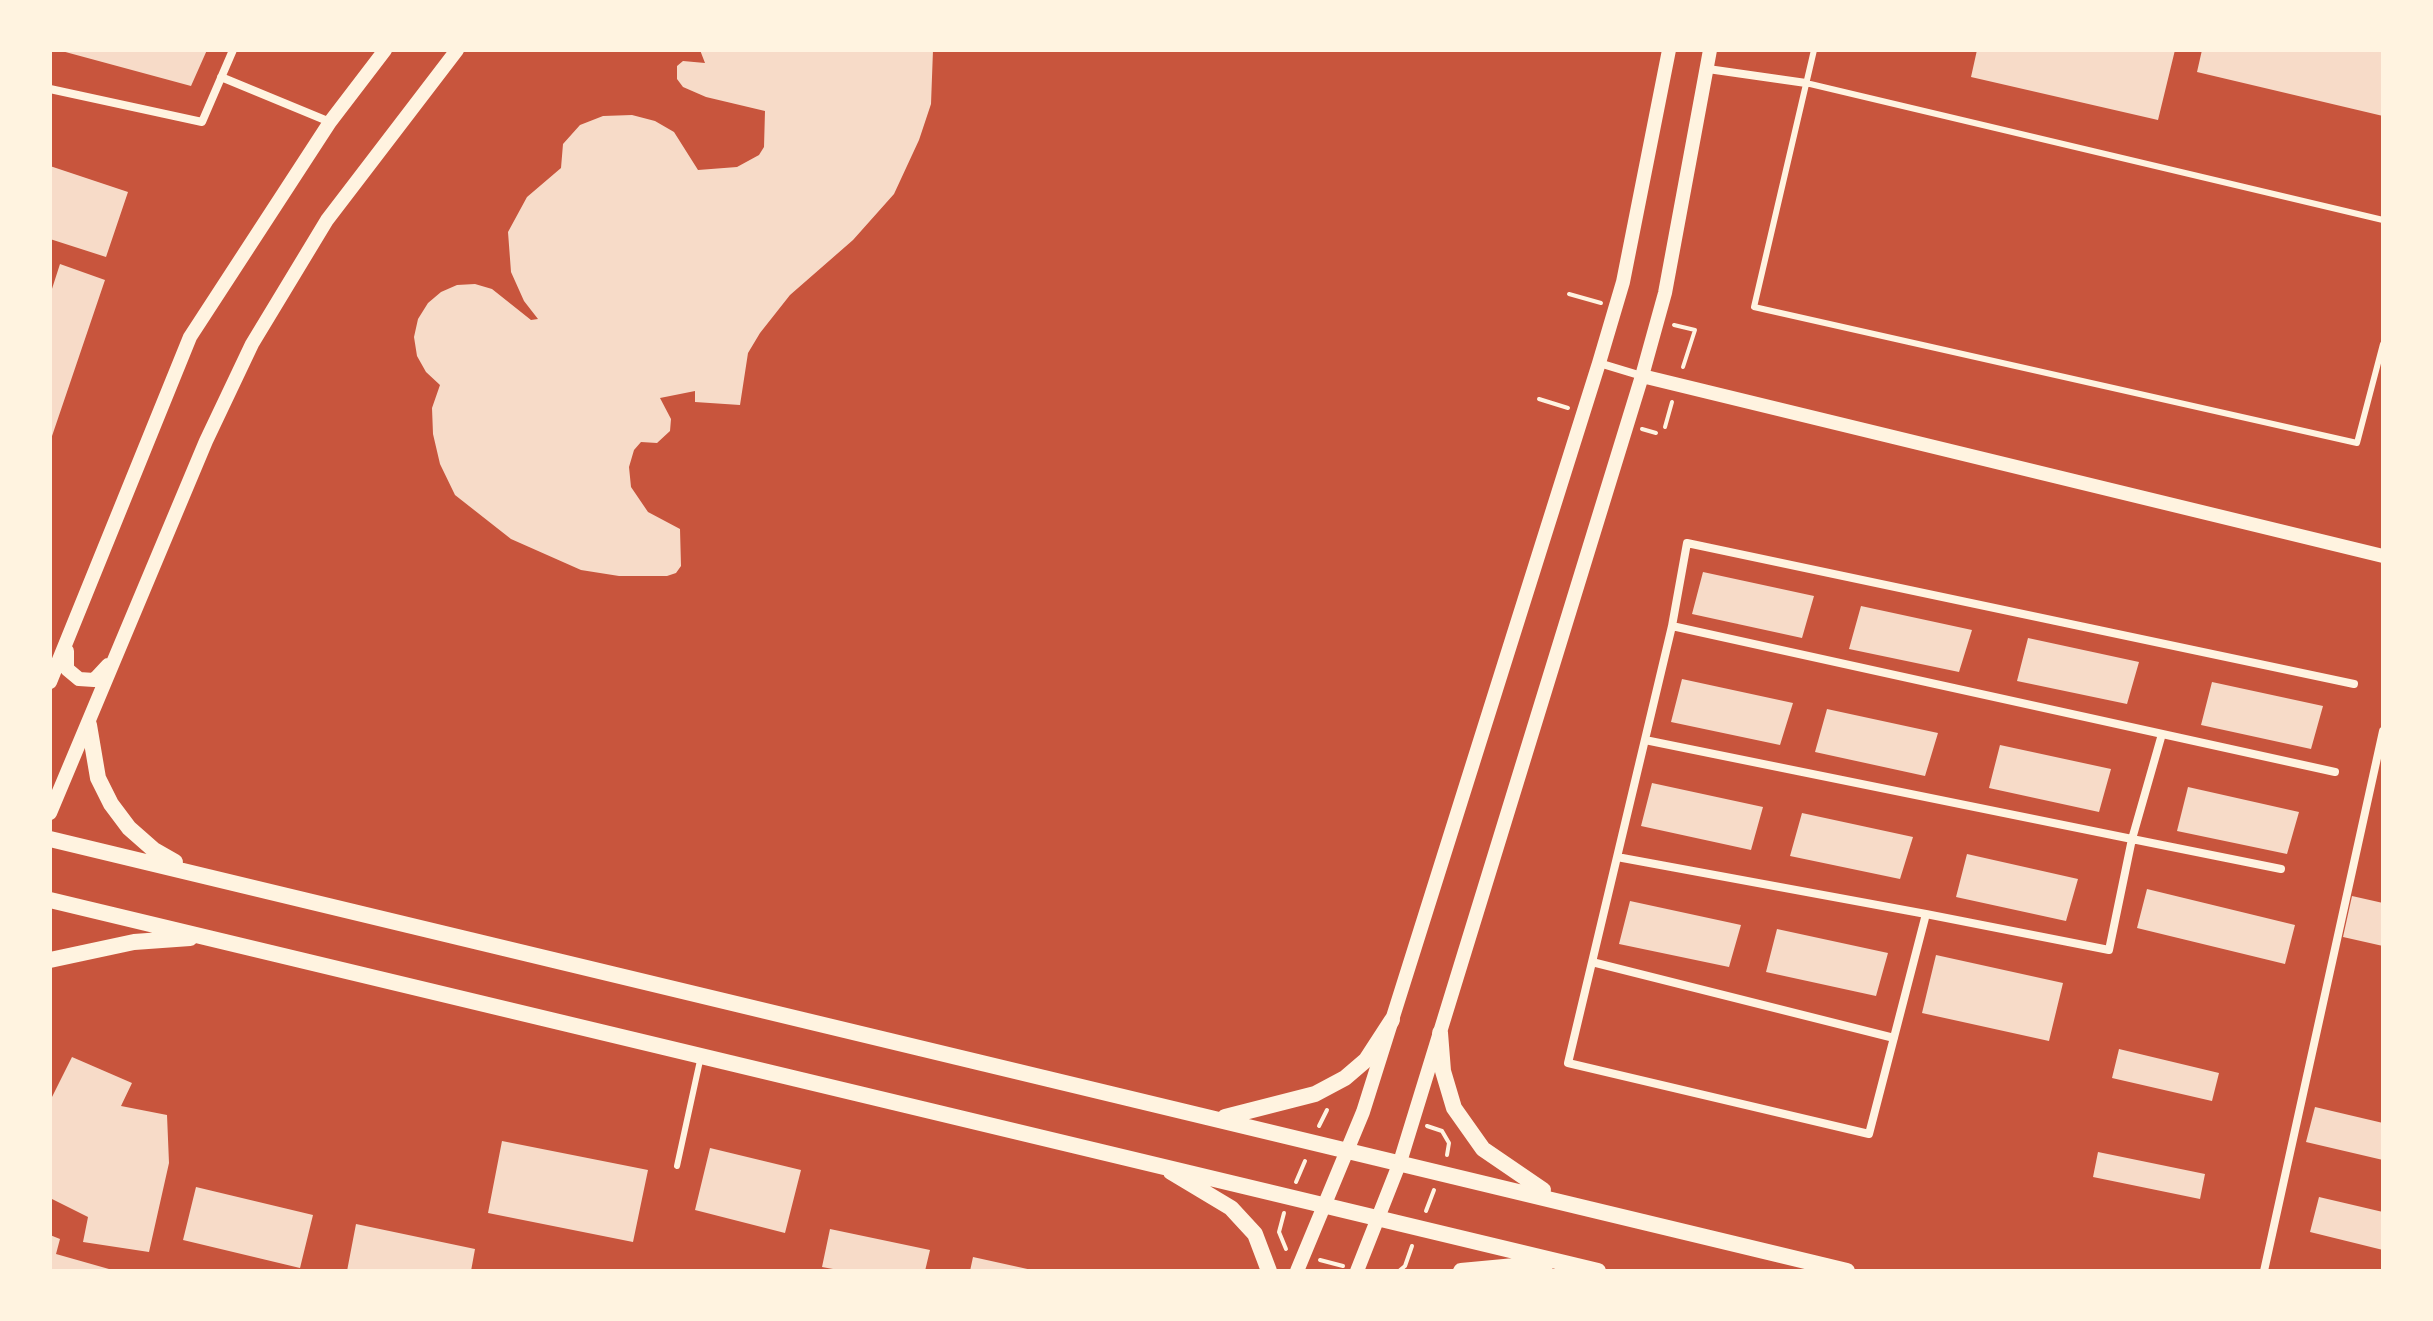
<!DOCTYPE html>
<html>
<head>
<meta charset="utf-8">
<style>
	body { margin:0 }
	#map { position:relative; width:2433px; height:1321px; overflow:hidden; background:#c8553d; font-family:Literata,serif }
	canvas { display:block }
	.frame { position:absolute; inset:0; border:52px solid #fff3e0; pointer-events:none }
</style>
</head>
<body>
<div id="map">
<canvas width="2433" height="1321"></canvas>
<div class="frame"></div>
</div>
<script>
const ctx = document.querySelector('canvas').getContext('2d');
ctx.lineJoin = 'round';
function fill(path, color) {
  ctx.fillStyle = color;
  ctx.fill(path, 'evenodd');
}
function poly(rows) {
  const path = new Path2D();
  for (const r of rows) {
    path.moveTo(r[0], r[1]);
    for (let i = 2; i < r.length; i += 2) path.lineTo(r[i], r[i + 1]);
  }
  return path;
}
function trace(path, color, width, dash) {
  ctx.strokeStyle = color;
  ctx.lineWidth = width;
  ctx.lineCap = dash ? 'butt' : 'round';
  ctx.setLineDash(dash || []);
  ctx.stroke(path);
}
const building = poly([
	[58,50,207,50,191,86],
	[700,50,933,50,931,104,919,140,894,194,853,240,790,295,760,333,748,353,740,405,695,402,695,391,660,398,671,419,670,431,657,443,641,442,634,450,629,467,631,487,648,512,680,529,681,566,676,573,667,576,619,576,581,570,511,539,455,495,440,464,433,434,432,408,440,385,426,372,417,356,414,337,418,319,428,303,441,292,457,285,475,284,492,289,531,320,538,319,524,301,511,272,508,232,527,197,561,168,563,144,580,125,603,116,632,115,655,121,674,132,698,170,737,167,759,155,764,147,765,111,706,97,683,87,677,79,677,66,683,61,705,63],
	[1977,50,2175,50,2158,120,1971,77],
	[2202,50,2383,50,2383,116,2197,72],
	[50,166,128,192,106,257,50,239],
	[60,264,105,280,51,439,50,295],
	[1703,572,1814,596,1802,638,1692,614],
	[1861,606,1972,630,1959,672,1849,649],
	[2028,638,2139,662,2127,704,2017,681],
	[1682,679,1793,703,1780,745,1671,722],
	[2212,682,2323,706,2311,749,2201,725],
	[1827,709,1938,733,1925,776,1815,752],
	[2000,745,2111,769,2099,812,1989,788],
	[1652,783,1763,807,1751,850,1641,826],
	[2188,787,2299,812,2287,854,2177,831],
	[1802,813,1913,837,1900,879,1790,856],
	[1967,854,2078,879,2066,921,1956,897],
	[2147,889,2295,925,2285,964,2137,928],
	[2352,896,2383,903,2383,946,2343,937],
	[1630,901,1741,925,1729,967,1619,944],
	[1777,929,1888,953,1876,996,1766,972],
	[1936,955,2063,983,2049,1041,1922,1013],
	[2119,1049,2219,1073,2212,1101,2112,1078],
	[72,1057,132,1083,121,1106,167,1115,169,1163,149,1252,83,1242,88,1217,50,1198,50,1101],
	[2315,1107,2383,1123,2383,1160,2306,1142],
	[502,1141,648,1170,633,1242,488,1213],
	[710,1148,801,1170,785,1233,695,1210],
	[2098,1152,2205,1174,2200,1199,2093,1177],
	[196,1187,313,1215,300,1268,183,1240],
	[2319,1197,2383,1212,2383,1250,2310,1232],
	[356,1224,475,1249,471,1271,347,1271],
	[830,1229,930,1250,925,1271,844,1271,822,1267],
	[50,1235,60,1239,56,1254,116,1271,50,1271],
	[973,1257,1032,1270,1031,1271,970,1271]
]);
const path = poly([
	[1569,294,1601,303],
	[1674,325,1695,330,1683,367],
	[1539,399,1568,408],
	[1665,427,1672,402],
	[1642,429,1656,433],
	[1319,1126,1327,1110],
	[1427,1126,1442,1131,1449,1143,1447,1155],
	[1296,1182,1305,1161],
	[1426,1211,1434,1190],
	[1284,1213,1279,1232,1286,1249],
	[1320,1260,1343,1266],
	[1399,1271,1405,1266,1412,1246]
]);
const service = poly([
	[1814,50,1754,307,2357,443,2383,344],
	[1806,83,2383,220],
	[677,1166,701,1056]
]);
const minor = poly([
	[1708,69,1806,83],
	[221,77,330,122],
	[50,89,202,122,233,50],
	[1599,363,1642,376],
	[1672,626,1568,1063,1869,1134,1926,914,2109,950,2132,839,2281,869],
	[1645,740,2132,839,2162,734],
	[2335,772,1672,626,1687,543,2354,684],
	[1617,857,1926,914],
	[1592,962,1894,1038],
	[2264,1271,2383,731]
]);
const tertiary = poly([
	[1642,376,2383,556],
	[67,651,67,669,79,679,94,680,108,665],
	[50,682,190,337,330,122,385,50],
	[50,813,206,441,252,344,327,220,457,50],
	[1297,1271,1363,1112,1599,363,1623,282,1669,50],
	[1357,1271,1400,1162,1642,376,1665,293,1710,50]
]);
const secondary = poly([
	[89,725,98,778,111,804,129,828,154,850,175,862],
	[50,839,1847,1271],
	[50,900,1598,1271],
	[50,960,134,942,190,938],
	[1440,1033,1443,1071,1454,1108,1483,1149,1543,1190],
	[1225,1117,1315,1094,1345,1078,1366,1060,1392,1020],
	[1171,1172,1231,1208,1255,1234,1269,1271],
	[1461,1271,1547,1263]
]);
fill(building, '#f7dbc8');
trace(path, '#fff3e0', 4);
trace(service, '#fff3e0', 6);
trace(minor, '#fff3e0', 8);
trace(tertiary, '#fff3e0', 14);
trace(secondary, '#fff3e0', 16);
</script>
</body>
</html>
